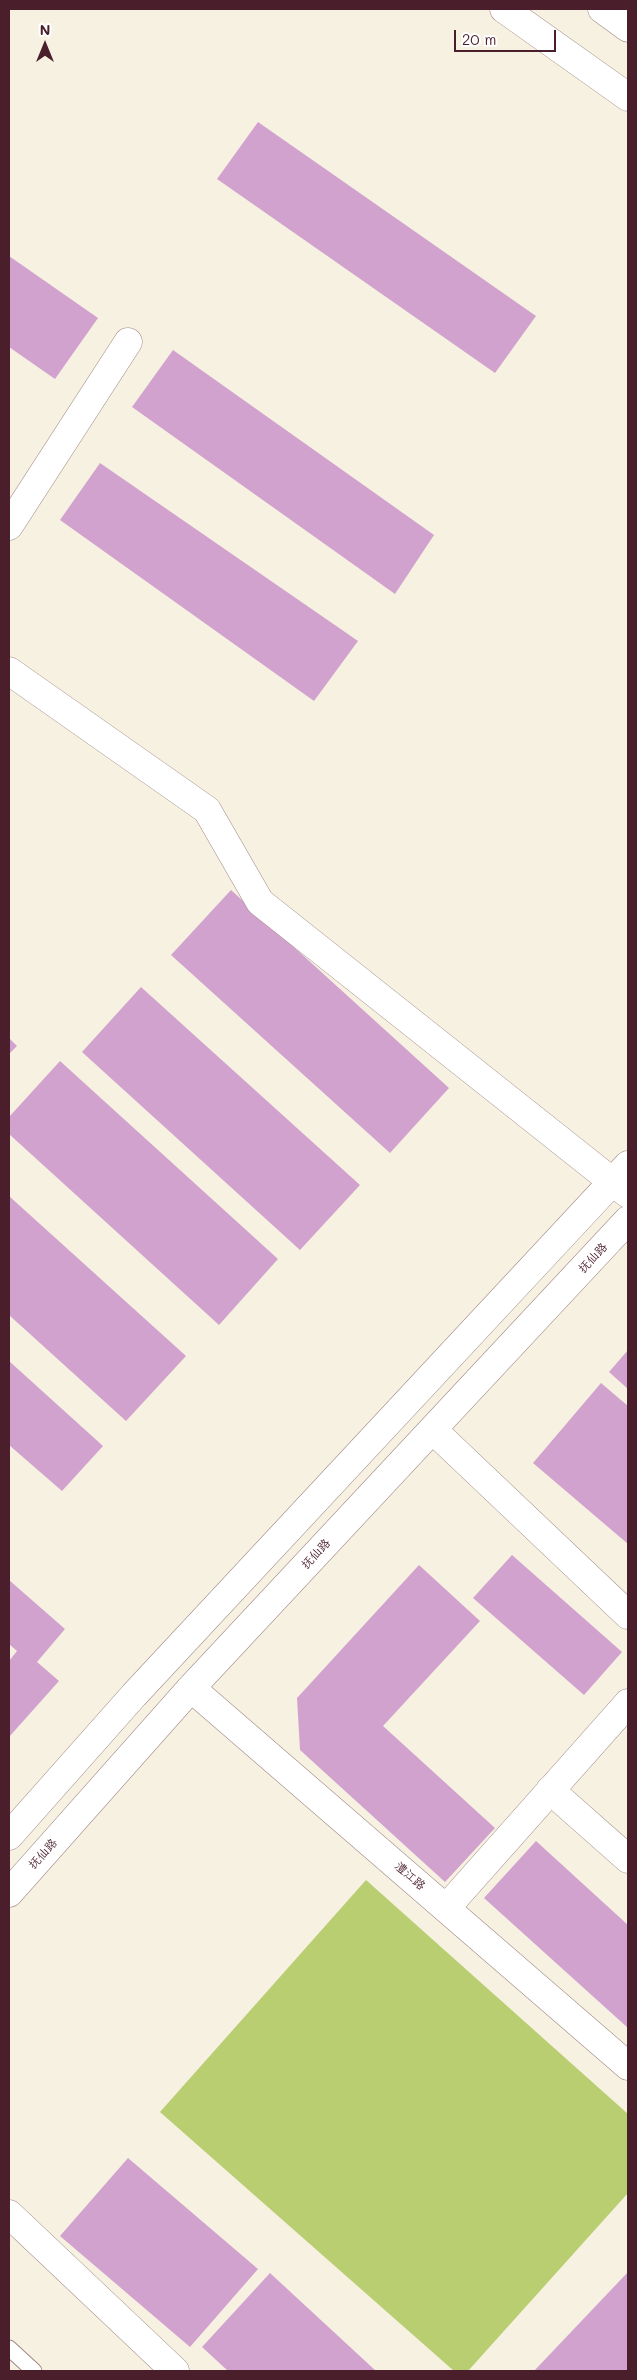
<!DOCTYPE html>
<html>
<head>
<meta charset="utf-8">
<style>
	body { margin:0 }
	#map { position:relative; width:637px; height:2380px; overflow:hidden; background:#f6f1e1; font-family:Mali,sans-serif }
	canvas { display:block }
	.frame { position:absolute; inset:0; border:10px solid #4a1f2b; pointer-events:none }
	.north { position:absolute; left:20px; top:20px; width:50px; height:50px; -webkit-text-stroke:4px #fff; paint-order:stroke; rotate:0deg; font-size:14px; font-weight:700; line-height:20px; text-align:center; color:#4a1f2b }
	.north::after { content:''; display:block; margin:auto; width:18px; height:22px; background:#4a1f2b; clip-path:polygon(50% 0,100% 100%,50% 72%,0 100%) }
	.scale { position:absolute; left:454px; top:30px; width:102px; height:22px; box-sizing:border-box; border:2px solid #4a1f2b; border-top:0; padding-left:6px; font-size:15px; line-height:18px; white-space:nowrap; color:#4a1f2b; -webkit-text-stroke:4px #fff; paint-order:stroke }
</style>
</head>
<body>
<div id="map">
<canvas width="637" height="2380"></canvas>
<div class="frame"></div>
<div class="north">N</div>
<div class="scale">20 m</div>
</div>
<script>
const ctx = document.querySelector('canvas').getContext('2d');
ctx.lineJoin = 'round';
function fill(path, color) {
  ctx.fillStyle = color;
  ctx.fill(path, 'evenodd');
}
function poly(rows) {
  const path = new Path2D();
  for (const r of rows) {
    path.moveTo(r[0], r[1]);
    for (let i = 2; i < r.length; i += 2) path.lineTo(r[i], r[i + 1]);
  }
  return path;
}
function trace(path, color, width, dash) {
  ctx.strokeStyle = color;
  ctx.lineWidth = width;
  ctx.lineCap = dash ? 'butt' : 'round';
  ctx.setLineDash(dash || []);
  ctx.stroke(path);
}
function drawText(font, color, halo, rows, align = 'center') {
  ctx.font = font + ' Mali,"LXGW WenKai TC",sans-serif';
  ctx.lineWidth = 4.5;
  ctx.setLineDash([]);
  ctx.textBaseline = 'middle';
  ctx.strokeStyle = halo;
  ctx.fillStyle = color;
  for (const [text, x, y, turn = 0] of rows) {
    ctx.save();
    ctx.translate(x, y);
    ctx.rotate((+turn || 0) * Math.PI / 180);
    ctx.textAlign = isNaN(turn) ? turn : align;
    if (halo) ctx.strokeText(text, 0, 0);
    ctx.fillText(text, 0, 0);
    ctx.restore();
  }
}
const green = poly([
	[366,1880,628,2114,628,2193,468,2371,454,2371,160,2112]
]);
const building = poly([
	[258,122,536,316,495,373,217,179],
	[9,256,98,318,55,379,9,347],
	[173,350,434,535,395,594,132,407],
	[100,463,358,641,314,701,60,520],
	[231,890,449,1088,390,1153,171,955],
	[141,987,360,1185,300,1250,82,1052],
	[9,1038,17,1046,9,1054],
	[60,1061,278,1259,219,1325,9,1134,9,1117],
	[9,1196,186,1356,126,1421,9,1315],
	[628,1350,628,1389,609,1372],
	[9,1361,103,1446,62,1491,9,1445],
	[601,1383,628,1406,628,1544,533,1463],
	[512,1555,622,1652,584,1695,473,1598],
	[419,1565,480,1621,383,1726,495,1828,445,1882,300,1750,297,1698],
	[9,1580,65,1629,37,1662,59,1681,9,1737,9,1661,17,1651,9,1644],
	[536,1841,628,1925,628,2028,484,1898],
	[128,2158,258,2269,190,2347,60,2236],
	[628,2272,628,2371,534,2371],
	[270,2273,376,2371,228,2371,202,2347]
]);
const service = poly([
	[9,2348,34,2371]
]);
const minor = poly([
	[9,526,128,342],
	[9,671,207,810,260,902,628,1194],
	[433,1430,628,1615],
	[191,1688,628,2066],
	[550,1790,628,1859],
	[447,1907,628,1703],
	[9,2214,175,2371]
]);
const secondary = poly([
	[504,9,628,97],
	[602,9,628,28],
	[9,1836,134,1695,628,1165],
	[9,1893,191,1688,628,1220]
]);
const streetNames = [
	["抚仙路",593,1258,-47],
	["抚仙路",316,1554,-47],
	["抚仙路",43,1854,-48],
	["澧江路",410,1876,41]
];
fill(green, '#b9cd71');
fill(building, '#d2a2cf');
trace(service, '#a08886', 17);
trace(minor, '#a08886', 29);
trace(secondary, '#a08886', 29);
trace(service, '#fff', 15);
trace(minor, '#fff', 28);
trace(secondary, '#fff', 28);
drawText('12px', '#4a1f2b', '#fff', streetNames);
</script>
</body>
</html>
